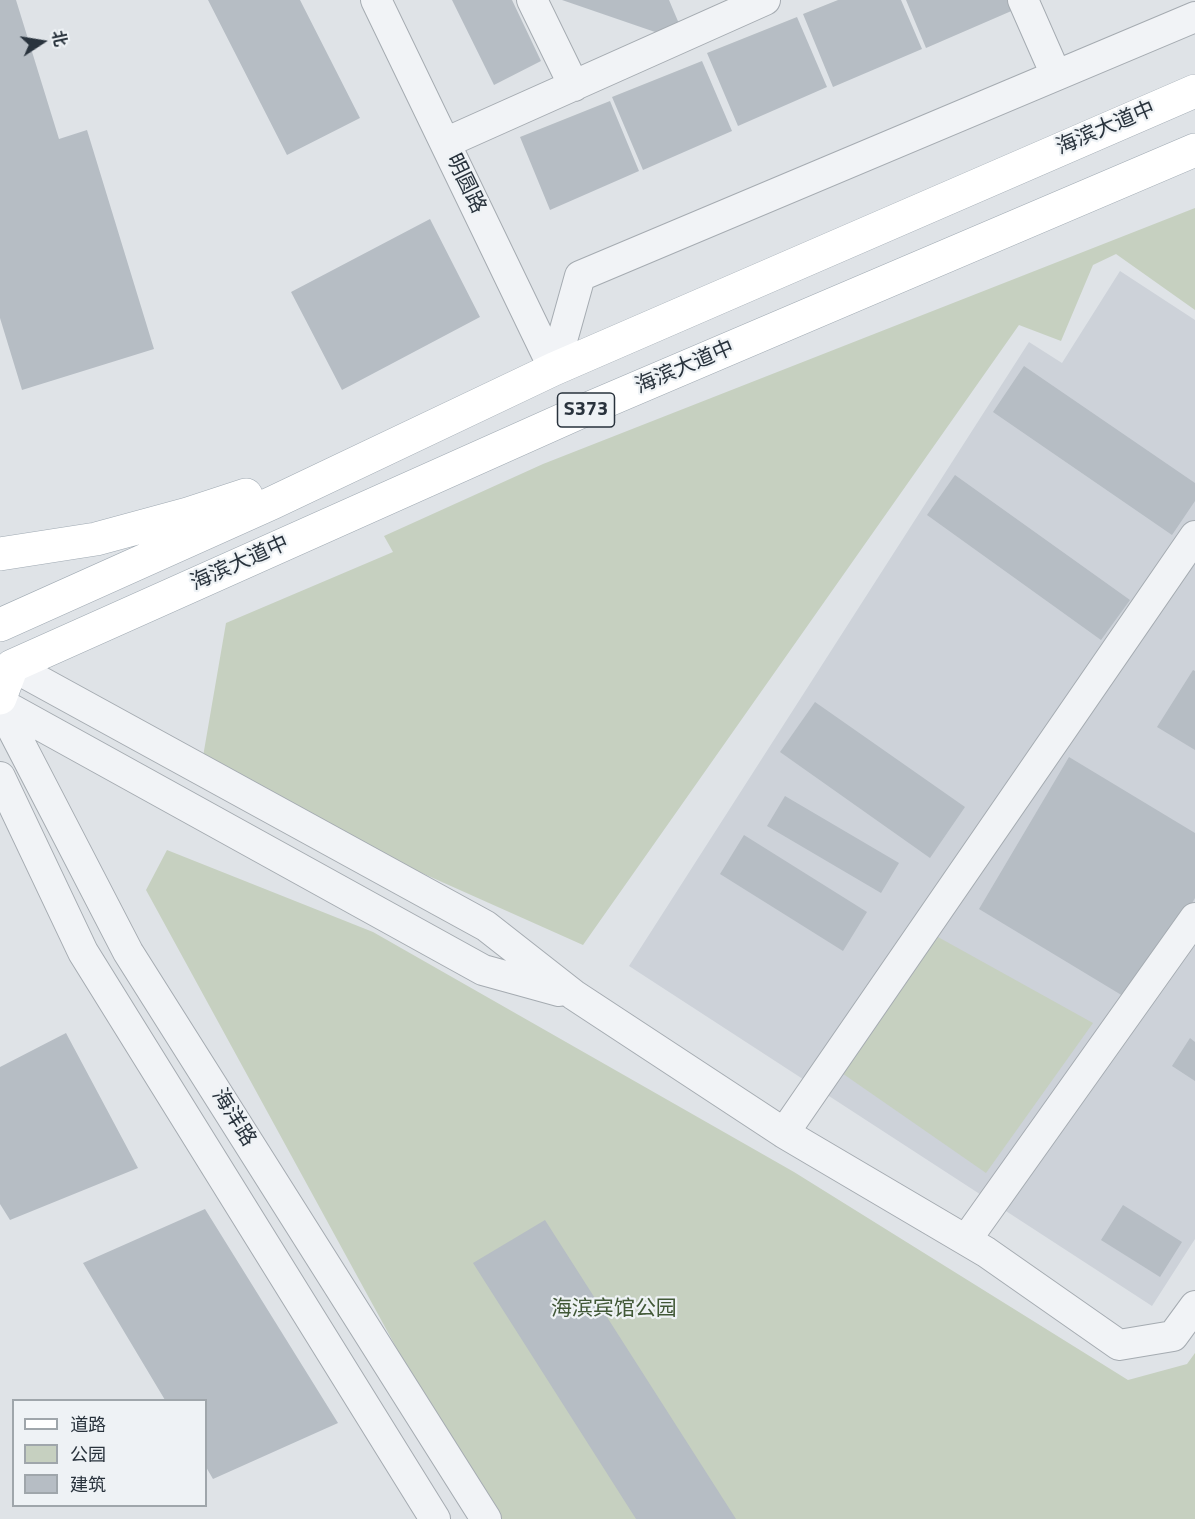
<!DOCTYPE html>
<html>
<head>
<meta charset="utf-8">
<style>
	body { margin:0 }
	#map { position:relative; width:1195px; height:1519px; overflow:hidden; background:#dfe3e7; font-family:"Titillium Web","Noto Sans SC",sans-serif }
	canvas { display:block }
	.legend { position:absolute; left:12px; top:1399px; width:195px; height:108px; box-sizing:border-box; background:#eef2f5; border:2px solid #9fa6ab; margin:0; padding:8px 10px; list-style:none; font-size:18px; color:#29333d }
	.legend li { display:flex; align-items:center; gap:12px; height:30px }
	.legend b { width:30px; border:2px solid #9fa6ab }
	.north { position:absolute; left:12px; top:12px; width:60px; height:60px; -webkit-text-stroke:4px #eef2f5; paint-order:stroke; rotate:78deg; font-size:16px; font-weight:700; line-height:24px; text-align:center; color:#29333d }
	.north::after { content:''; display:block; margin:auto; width:21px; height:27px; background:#29333d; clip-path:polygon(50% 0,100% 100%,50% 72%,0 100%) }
</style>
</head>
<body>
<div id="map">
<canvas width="1195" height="1519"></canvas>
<ul class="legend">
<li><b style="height:8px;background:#fff"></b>道路</li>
<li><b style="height:16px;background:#c6d0c0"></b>公园</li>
<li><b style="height:16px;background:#b6bdc4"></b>建筑</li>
</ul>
<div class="north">北</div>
</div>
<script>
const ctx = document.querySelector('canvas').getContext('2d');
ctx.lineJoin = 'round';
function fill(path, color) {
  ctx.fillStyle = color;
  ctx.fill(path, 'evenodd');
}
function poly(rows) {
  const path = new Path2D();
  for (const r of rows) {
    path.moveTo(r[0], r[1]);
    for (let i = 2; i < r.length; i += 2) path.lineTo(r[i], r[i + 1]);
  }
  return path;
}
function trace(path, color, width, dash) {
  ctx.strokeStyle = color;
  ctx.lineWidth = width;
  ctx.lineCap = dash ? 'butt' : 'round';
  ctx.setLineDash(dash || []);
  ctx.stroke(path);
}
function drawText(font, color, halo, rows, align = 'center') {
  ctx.font = font + ' "Titillium Web","Noto Sans SC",sans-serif';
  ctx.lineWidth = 4.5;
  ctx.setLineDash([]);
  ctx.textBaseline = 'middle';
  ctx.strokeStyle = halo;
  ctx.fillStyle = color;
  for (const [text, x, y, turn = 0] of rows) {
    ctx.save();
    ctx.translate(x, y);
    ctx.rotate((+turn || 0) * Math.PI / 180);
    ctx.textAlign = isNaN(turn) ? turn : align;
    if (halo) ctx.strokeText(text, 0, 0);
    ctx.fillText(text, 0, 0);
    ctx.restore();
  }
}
const built = poly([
	[1120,271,1195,320,1195,1239,1152,1306,629,966,1029,342,1062,363]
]);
const green = poly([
	[1195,208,1195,310,1116,254,1093,265,1061,341,1019,325,583,945,200,774,226,623,393,552,384,536,543,464],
	[167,850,373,932,794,1172,1128,1380,1187,1364,1195,1353,1195,1519,490,1519,146,890],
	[938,937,1093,1023,986,1173,839,1071]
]);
const building = poly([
	[0,0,16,0,59,139,87,130,154,349,22,390,0,318],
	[208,0,300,0,360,118,287,155],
	[452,0,512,0,541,61,494,85],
	[562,0,669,0,680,26,658,33],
	[838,0,901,0,922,49,833,87,803,14],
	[906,0,1012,0,1016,9,926,48],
	[797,17,827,87,738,126,707,53],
	[702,61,732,131,643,170,612,97],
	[610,101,639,171,550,210,520,137],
	[430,219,480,317,342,390,291,292],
	[1024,366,1195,483,1195,501,1172,535,993,412],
	[955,475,1130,600,1101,640,927,515],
	[1193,670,1195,671,1195,750,1157,727],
	[815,702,965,807,930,858,780,752],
	[1069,757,1195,833,1195,898,1133,1002,979,909],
	[785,796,899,863,881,893,767,826],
	[744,835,867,912,843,951,720,874],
	[66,1033,138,1168,10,1220,0,1204,0,1067],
	[1190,1038,1195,1042,1195,1081,1172,1066],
	[1123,1205,1182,1242,1160,1277,1101,1240],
	[205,1209,338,1423,213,1479,206,1467,206,1400,165,1400,83,1263],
	[545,1220,736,1519,636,1519,473,1263]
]);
const minor = poly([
	[376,0,554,369],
	[532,0,574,86],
	[1023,0,1056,75],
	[445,143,765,0],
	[554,369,580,276,1195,17],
	[12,666,486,926,574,995,784,1133,986,1252,1119,1345,1173,1336,1195,1306],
	[0,703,483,970,559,991],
	[0,705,128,952,486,1519],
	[0,777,83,952,435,1519],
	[784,1133,1195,536],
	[966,1240,1195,918]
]);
const major = poly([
	[0,554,96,539,188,514,246,495],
	[0,625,272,503,554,369,1195,91],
	[0,698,12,666,578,413,1195,150]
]);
const shields = [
	[586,410,57]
];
const shieldNames = [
	["S373",586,410]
];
const streetNames = [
	["海滨大道中",1106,129,-23],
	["明圆路",465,184,64],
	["海滨大道中",685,368,-23],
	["海滨大道中",240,564,-24],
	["海洋路",233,1118,58]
];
const parkNames = [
	["海滨宾馆公园",614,1310]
];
fill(built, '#cdd2d9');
fill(green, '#c6d0c0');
fill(building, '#b6bdc4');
trace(minor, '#a5abb1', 32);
trace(major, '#9fa9b2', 34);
trace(minor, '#f1f3f6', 30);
trace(major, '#fff', 33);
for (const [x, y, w] of shields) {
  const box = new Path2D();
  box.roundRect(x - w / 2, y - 17, w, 34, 4.5);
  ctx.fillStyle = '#eef2f5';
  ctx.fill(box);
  trace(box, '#29333d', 1.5);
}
drawText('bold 20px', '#29333d', null, shieldNames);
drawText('21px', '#29333d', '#eef2f5', streetNames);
drawText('21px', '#415837', '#eef2f5', parkNames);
</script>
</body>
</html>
